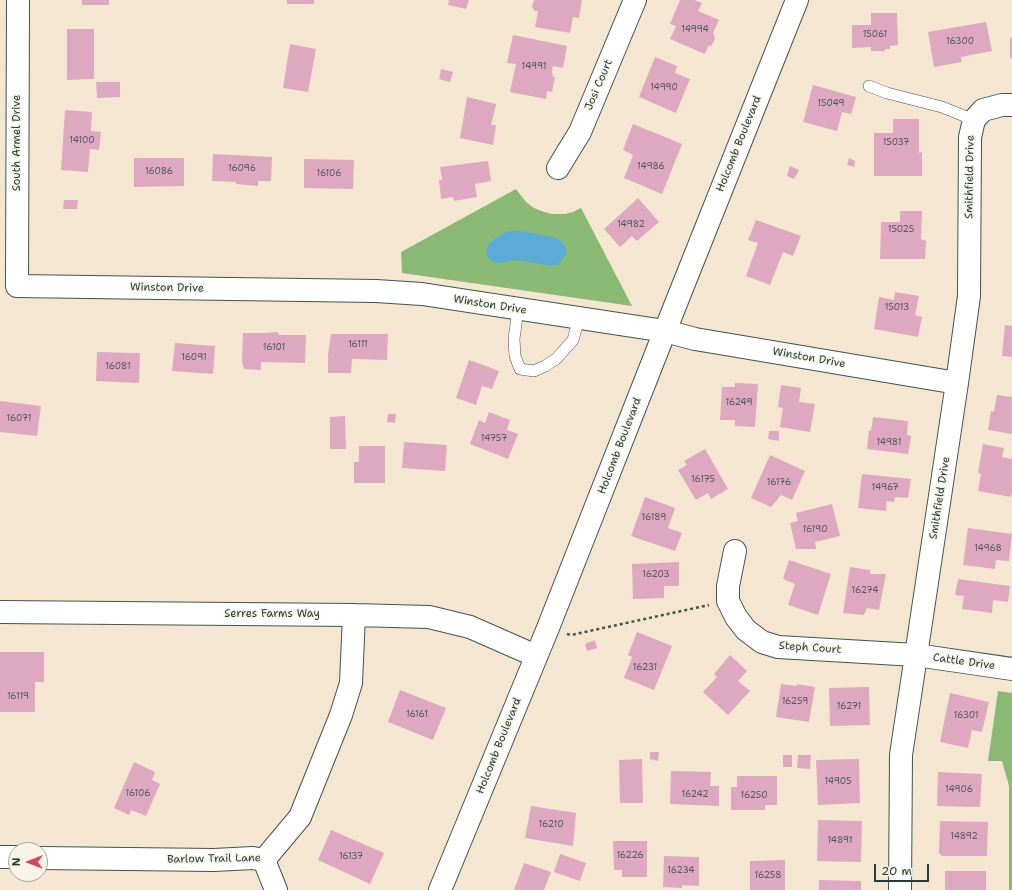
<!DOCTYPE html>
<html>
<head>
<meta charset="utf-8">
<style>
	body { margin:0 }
	#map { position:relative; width:1012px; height:890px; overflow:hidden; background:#f4e6d1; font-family:"Shantell Sans",sans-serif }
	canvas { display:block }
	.north { position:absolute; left:8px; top:842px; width:40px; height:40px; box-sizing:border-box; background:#f7f3e8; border:1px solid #a1aaa0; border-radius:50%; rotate:270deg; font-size:11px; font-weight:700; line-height:16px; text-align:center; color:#1f3d34 }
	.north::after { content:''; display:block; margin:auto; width:14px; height:18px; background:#d1495b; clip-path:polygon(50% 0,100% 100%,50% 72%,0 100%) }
	.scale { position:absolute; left:874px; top:864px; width:55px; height:18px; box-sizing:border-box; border:2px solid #1f3d34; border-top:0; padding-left:5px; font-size:12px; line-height:14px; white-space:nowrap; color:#1f3d34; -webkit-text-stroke:3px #f7f3e8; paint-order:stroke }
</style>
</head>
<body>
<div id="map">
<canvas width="1012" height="890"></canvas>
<div class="north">N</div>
<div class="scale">20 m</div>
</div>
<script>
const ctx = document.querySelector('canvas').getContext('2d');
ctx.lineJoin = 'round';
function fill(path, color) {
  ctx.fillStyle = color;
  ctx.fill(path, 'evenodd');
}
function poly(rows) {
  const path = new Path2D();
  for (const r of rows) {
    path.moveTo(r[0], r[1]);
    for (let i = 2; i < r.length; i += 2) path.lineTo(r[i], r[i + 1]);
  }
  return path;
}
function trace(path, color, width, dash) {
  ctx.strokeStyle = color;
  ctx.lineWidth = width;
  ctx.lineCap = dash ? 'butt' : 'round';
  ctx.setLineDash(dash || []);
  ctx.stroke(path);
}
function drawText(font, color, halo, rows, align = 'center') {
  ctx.font = font + ' "Shantell Sans",sans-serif';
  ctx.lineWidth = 3;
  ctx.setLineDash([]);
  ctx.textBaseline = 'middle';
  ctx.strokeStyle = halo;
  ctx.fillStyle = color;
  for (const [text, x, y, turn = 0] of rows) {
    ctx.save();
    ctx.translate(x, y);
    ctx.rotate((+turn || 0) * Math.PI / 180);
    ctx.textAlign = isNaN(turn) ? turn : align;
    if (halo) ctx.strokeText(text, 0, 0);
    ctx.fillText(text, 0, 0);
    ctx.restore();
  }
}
const forest = poly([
	[516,189,526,202,534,208,544,212,552,214,565,214,573,212,581,208,632,306,402,273,401,252],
	[998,691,1012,693,1012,890,1009,890,1009,786,1002,761,988,761]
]);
const water = poly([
	[508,231,523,231,556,238,561,241,566,248,566,254,558,265,549,266,530,262,515,260,502,263,493,262,488,258,486,253,488,245,495,238]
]);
const building = poly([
	[82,0,109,0,109,5,82,5],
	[287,0,314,0,314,4,287,4],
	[449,0,469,0,466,9,448,5],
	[535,0,582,0,579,18,573,17,570,33,535,27,538,11,535,11,532,7,533,2],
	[680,0,694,0,702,3,698,11,719,20,713,33,715,38,712,45,708,46,705,54,670,39,676,26,670,24],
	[871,13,897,13,898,45,890,46,890,49,885,49,885,51,871,51,871,47,852,48,852,25,871,25],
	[986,22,992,51,961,57,962,62,934,67,928,32],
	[67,29,94,29,94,79,67,80],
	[513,35,567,46,563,68,553,66,552,71,553,77,555,77,552,92,547,91,546,99,510,92,516,64,507,63],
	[1010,38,1012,38,1012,58,1010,58],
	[290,44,316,49,308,92,283,88],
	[655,57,677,66,675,73,690,79,676,113,639,97],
	[441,69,453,72,450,82,439,79],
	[96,82,120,82,120,97,97,98],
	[813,85,856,97,851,114,842,112,837,131,803,122],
	[467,97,496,104,491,125,496,125,493,145,460,138],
	[65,110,92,112,91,131,101,132,99,150,90,149,88,172,61,170],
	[893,119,919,119,919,153,922,152,922,176,874,176,874,133,893,133],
	[633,124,682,144,662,194,624,178,633,155,623,150],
	[213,154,272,157,271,181,258,181,258,186,236,184,236,182,212,181],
	[134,158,184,158,184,186,134,187],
	[849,158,855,161,854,167,847,165],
	[304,159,354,160,353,189,304,188],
	[488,161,491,181,475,184,477,197,454,201,453,197,441,199,439,180,442,180,440,167],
	[790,166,799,170,794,179,787,176],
	[638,198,659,222,637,241,632,236,620,247,604,229],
	[64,200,78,200,77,209,63,209],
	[900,211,922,211,921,239,926,241,925,259,880,259,881,222,900,222],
	[756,220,801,236,793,256,783,252,770,285,746,276,758,243,748,240],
	[895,292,919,296,915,315,922,317,918,337,874,329,879,297,894,300],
	[1005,325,1012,326,1012,357,1002,356],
	[278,332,279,335,306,335,305,363,261,362,261,370,244,369,242,361,243,333,265,333],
	[331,334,388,334,387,360,352,359,351,373,328,373,328,355],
	[175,343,215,346,213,374,172,371],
	[97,352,140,353,139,383,96,381],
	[469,360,489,367,499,371,492,389,482,386,476,405,456,398],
	[735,383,758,384,755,427,735,426,735,420,720,420,722,387,735,387],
	[781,385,801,388,799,402,815,404,810,432,780,427,783,408,778,407],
	[997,395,1012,397,1012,434,988,430,991,411,994,412],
	[0,401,41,406,37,436,0,432],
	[489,412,510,420,507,430,518,434,508,459,470,444,479,420,485,423],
	[388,414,396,414,395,423,387,422],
	[345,416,346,449,330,449,330,417],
	[873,417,908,421,907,435,911,436,908,454,867,449,869,430,871,431],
	[769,431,779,431,779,441,768,439],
	[404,442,447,445,445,471,402,468],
	[983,444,1004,448,1002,457,1012,459,1012,493,1011,497,978,491,981,474,978,473],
	[359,446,385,446,385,483,354,483,354,462,359,462],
	[705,449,728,489,711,499,708,493,696,500,678,470,687,465,684,461],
	[770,455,805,471,792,500,781,495,771,507,751,498],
	[862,474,911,479,908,498,895,497,894,502,887,501,886,511,858,508],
	[645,497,675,508,668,528,682,533,675,551,631,536],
	[832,504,840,536,815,542,816,549,796,549,790,523,798,521,796,513],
	[968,528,1012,534,1009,561,996,560,995,569,963,565],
	[789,560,831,574,818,615,788,605,795,584,783,579],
	[679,562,679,586,664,586,664,598,633,599,632,564],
	[850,567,870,570,870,574,886,574,879,610,867,608,864,615,843,613],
	[958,579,1010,586,1008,602,993,600,992,613,962,609,964,596,955,595],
	[637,632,672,646,654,690,624,678,632,657,628,655],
	[595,640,597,648,587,651,585,644],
	[0,652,44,652,44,682,35,682,35,712,0,712],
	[730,655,747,671,738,681,750,691,728,715,703,692,717,677,714,674],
	[781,684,797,686,797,684,815,687,809,722,776,717],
	[869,687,870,725,830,726,829,688],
	[400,690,446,708,433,740,388,722],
	[950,693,989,702,982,732,972,730,968,748,940,742],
	[650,752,659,752,658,761,650,759],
	[783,755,792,755,792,767,783,767],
	[798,755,811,755,810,769,797,768],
	[642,759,643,803,620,803,619,760],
	[859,759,860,803,818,805,816,760],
	[134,762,155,772,152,780,160,784,146,816,131,810,129,815,114,808],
	[671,771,711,772,710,786,719,786,719,806,670,804],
	[938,772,982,774,980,807,937,806],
	[737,776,777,776,777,805,765,805,765,810,731,810,731,787,737,787],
	[531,806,576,813,573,846,525,838],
	[818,820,862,821,861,862,817,861],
	[940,821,988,822,987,856,942,856,939,853],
	[331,830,384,853,370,884,318,860],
	[613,841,647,841,647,877,622,877,622,870,614,870],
	[560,854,586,863,580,881,554,872],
	[664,856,699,857,699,886,682,885,682,888,663,887],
	[785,860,785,890,750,890,750,861],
	[524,863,551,872,544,890,514,890],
	[945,871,986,871,986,890,945,890],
	[819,880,861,881,861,890,819,890]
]);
const path = poly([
	[567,634,571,635,709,605]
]);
const lane = poly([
	[869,86,887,93,942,107,974,120],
	[518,309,514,339,515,356,520,369,534,371,545,366,556,359,573,340,579,318]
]);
const street = poly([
	[18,0,17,286,376,291,422,294,665,331,695,339,957,383],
	[558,168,580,132,635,0],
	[735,551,728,586,728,601,736,617,746,630,762,642,778,647,916,655,1012,669],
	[0,612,354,615,429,617,470,627,536,656],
	[0,857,16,857],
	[40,858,214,860,253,858,264,860,300,817,341,715,351,683,354,615],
	[264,860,276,890],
	[900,890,901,755,957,383,969,296,970,137,974,120,983,110,1002,105,1012,105]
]);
const secondary = poly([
	[440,890,548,628,665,331,797,0]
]);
const numberNames = [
	["14994",695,30],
	["15061",875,35],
	["16300",960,42],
	["14991",534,67],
	["14990",664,88],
	["15049",831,104],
	["14100",82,141],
	["15037",896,143],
	["14986",651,167],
	["16096",242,169],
	["16086",159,172],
	["16106",329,174],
	["14982",631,225],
	["15025",901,230],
	["15013",897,308],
	["16111",358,345],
	["16101",274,348],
	["16091",194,358],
	["16081",118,367],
	["16249",739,403],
	["16071",19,419],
	["14757",494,439],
	["14981",889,443],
	["16175",703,480],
	["16176",779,483],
	["14967",885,488],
	["16189",654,518],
	["16190",815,530],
	["14968",988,549],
	["16203",656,575],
	["16274",865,591],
	["16231",645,668],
	["16119",18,697],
	["16259",795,702],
	["16271",849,707],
	["16161",417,715],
	["16301",966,716],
	["14905",838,782],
	["14906",959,790],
	["16106",138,794],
	["16242",695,795],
	["16250",754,796],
	["16210",551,825],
	["14892",964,837],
	["14891",840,841],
	["16226",630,856],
	["16137",351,857],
	["16234",681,871],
	["16258",768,876]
];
const streetNames = [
	["Josi Court",599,85,-67],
	["South Armel Drive",17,143,-90],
	["Holcomb Boulevard",739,144,-68],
	["Smithfield Drive",970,177,-89],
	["Winston Drive",167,288,1],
	["Winston Drive",490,305,9],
	["Winston Drive",809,358,10],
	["Holcomb Boulevard",620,446,-69],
	["Smithfield Drive",940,498,-81],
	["Serres Farms Way",272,614],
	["Steph Court",810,648,4],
	["Cattle Drive",964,662,8],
	["Holcomb Boulevard",499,746,-68],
	["Barlow Trail Lane",214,859,-1]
];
fill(forest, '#8ab973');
fill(water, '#5cabd6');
fill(building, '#dea9c0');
trace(lane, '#3f564c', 12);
trace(street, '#3f564c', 24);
trace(secondary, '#3f564c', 24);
trace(path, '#3f564c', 2.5, [3, 3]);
trace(lane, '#fff', 11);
trace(street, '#fff', 22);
trace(secondary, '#fff', 22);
drawText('9px', '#4f5857', null, numberNames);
drawText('11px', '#1f3d34', '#f7f3e8', streetNames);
</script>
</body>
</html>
